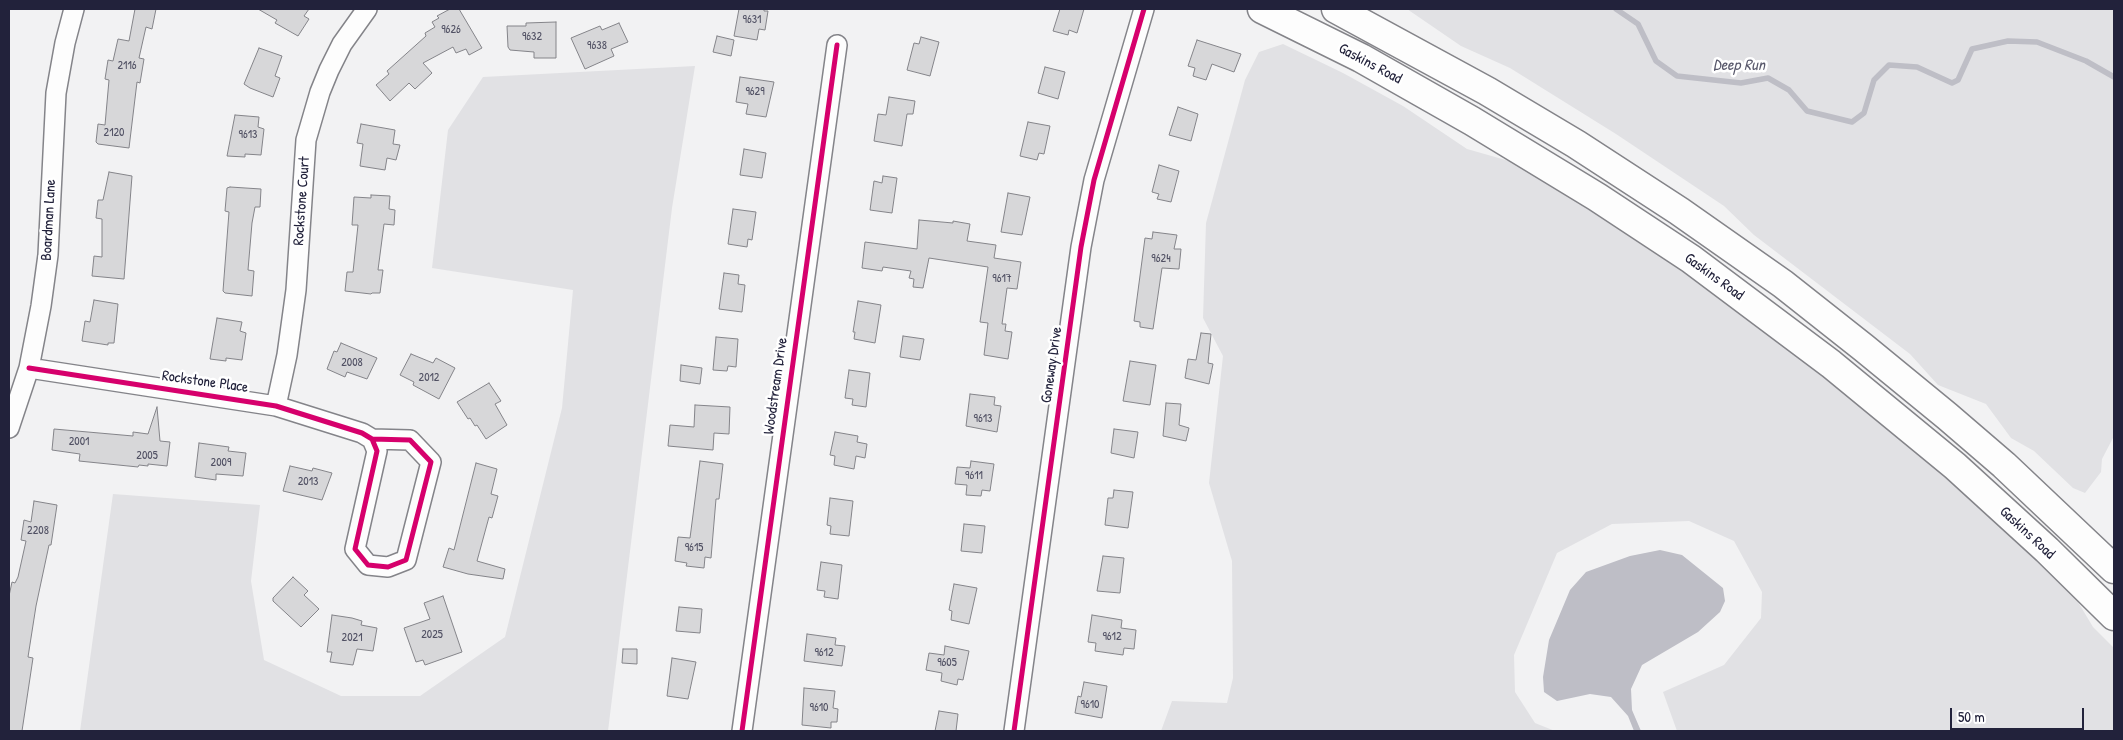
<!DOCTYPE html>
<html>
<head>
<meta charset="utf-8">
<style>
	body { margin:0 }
	#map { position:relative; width:2123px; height:740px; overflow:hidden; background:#f2f2f3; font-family:"Patrick Hand",sans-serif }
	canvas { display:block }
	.frame { position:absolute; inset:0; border:10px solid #22223b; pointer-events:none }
	.scale { position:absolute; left:1950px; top:708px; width:134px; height:22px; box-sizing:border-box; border:2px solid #22223b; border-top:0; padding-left:6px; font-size:15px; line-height:18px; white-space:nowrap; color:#22223b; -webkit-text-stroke:4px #fff; paint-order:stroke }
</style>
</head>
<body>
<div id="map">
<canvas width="2123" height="740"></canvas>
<div class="frame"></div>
<div class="scale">50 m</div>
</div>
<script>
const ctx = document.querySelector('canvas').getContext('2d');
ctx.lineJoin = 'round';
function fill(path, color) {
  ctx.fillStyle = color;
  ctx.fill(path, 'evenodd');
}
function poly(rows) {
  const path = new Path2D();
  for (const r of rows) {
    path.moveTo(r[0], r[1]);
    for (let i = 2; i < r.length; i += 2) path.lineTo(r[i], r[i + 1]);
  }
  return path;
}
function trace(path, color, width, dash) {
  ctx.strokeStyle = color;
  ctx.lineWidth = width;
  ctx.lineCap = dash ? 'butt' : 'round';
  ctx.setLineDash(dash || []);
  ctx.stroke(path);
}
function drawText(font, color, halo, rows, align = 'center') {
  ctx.font = font + ' "Patrick Hand",sans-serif';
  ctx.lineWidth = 5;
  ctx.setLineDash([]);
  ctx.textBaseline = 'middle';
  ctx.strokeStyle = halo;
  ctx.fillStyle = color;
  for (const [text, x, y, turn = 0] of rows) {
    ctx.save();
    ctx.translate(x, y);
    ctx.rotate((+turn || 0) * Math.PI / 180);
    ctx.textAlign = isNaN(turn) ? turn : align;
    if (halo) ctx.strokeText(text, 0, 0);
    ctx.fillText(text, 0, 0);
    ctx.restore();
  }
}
const green = poly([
	[1407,9,2114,9,2114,436,2102,459,2101,472,2085,493,2073,488,2034,451,2011,438,1986,404,1938,385,1910,354,1754,235,1724,206,1616,134,1510,68,1461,46],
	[1283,44,1343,73,1403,106,1467,149,1523,165,1648,244,1773,333,1896,434,2056,575,2075,597,2093,627,2114,648,2114,731,1677,731,1663,692,1724,665,1761,618,1762,592,1734,541,1689,521,1612,524,1557,553,1514,655,1515,692,1535,723,1555,731,1161,731,1172,701,1227,703,1233,678,1232,561,1209,483,1223,356,1203,318,1206,223,1245,80,1259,52],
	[695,66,672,208,608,731,80,731,113,494,260,505,251,581,264,660,341,696,420,696,505,637,562,408,573,290,432,268,448,130,483,77]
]);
const water = poly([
	[1660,550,1682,555,1723,588,1725,601,1720,612,1698,632,1642,665,1631,689,1632,710,1641,731,1634,731,1628,716,1611,697,1590,694,1557,701,1544,692,1543,677,1549,640,1570,590,1586,572,1630,556]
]);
const stream = poly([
	[1616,9,1638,24,1656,61,1677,76,1741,83,1768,78,1789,90,1807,111,1852,122,1864,113,1874,80,1889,65,1917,67,1952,83,1958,80,1972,49,2008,41,2037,42,2086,61,2114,77]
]);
const building = poly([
	[135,9,156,9,152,29,146,27,139,58,144,59,140,83,137,82,129,148,98,144,96,142,98,124,105,125,109,80,105,79,108,60,113,61,118,39,129,41,135,9],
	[258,9,309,9,304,16,309,19,298,36,275,23,277,20,258,9],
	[450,9,459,9,482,48,469,55,466,49,456,53,453,47,423,63,432,73,415,89,409,83,390,101,376,85,389,74,387,71,426,36,425,33,435,27,432,22,439,18,437,16,450,9],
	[739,9,764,9,764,11,768,11,765,30,759,29,757,40,734,36,739,9],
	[1060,9,1084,9,1077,33,1069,30,1068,35,1053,31,1060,9],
	[556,22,556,58,534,58,534,52,510,50,508,47,507,26,526,26,526,23,556,22],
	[619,23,628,42,611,49,614,56,585,69,571,38,600,26,602,30,619,23],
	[717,36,734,40,731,56,713,52,717,36],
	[921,37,939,42,930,76,907,70,914,43,919,44,921,37],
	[1197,40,1241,54,1234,72,1212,64,1206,80,1193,76,1195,68,1188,66,1197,40],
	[259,48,282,56,275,76,280,78,273,97,250,88,244,84,259,48],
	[1045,67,1065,72,1058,99,1038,93,1045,67],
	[740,77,774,82,766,117,746,114,748,104,736,102,740,77],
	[889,97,915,101,913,114,907,114,902,146,874,141,878,114,886,115,889,97],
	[1178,107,1198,114,1191,141,1169,135,1178,107],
	[235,115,259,117,258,127,264,129,261,155,245,154,245,157,227,156,235,115],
	[1028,122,1050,126,1044,154,1039,153,1037,160,1020,156,1028,122],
	[361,124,395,130,393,144,400,145,396,160,387,158,385,170,360,166,363,144,357,143,361,124],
	[744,149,766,153,762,178,740,175,744,149],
	[1159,165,1179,171,1171,202,1157,199,1159,194,1152,192,1159,165],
	[109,172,132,176,124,279,92,276,94,256,102,257,102,219,96,218,98,200,103,200,109,172],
	[883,176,897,178,892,213,870,210,874,181,882,183,883,176],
	[230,187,261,189,260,207,255,207,252,223,248,270,254,271,252,296,225,293,223,291,229,212,225,211,227,188,230,187],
	[1008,193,1030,197,1022,235,1001,232,1008,193],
	[371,195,390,196,389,209,395,210,394,225,384,224,378,270,383,270,380,293,372,293,371,294,345,291,347,272,353,272,358,225,352,225,354,197,371,198,371,195],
	[733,209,756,212,752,240,748,239,747,247,728,244,733,209],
	[919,220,953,223,953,221,970,224,967,241,996,245,994,258,1021,262,1017,289,1007,288,1002,324,1006,324,1005,331,1012,332,1008,359,984,355,988,323,980,322,988,267,929,258,923,288,913,287,914,279,909,278,911,271,883,267,882,271,862,268,865,242,917,249,919,220],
	[1153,232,1177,235,1174,249,1181,249,1179,269,1162,268,1153,329,1140,327,1140,322,1134,321,1145,238,1152,239,1153,232],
	[724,273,739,275,738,284,745,285,742,312,719,309,724,273],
	[94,300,118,304,114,343,108,343,108,345,82,341,85,321,90,322,94,300],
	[858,301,881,305,875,343,854,339,855,332,853,332,858,301],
	[217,318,242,322,240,331,246,333,242,360,226,358,226,361,210,359,217,318],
	[1201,333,1211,334,1208,363,1213,364,1209,384,1185,378,1188,359,1196,360,1201,333],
	[903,336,924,339,920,360,900,357,903,336],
	[716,337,738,339,736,367,728,366,727,371,713,370,716,337],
	[341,343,377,358,367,379,347,372,345,377,327,369,334,351,337,352,341,343],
	[411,354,433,363,436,358,455,368,439,399,413,385,414,382,400,375,411,354],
	[1130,361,1156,365,1150,405,1123,401,1130,361],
	[681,365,702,368,700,384,680,381,681,365],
	[849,370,870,373,866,407,852,405,853,399,845,398,849,370],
	[489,383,501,401,495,404,507,425,486,439,477,425,475,426,470,418,468,419,457,402,489,383],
	[970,394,995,397,994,405,1001,406,997,432,966,426,970,394],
	[1166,403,1181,404,1179,425,1189,428,1186,441,1163,436,1166,403],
	[695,405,730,407,729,434,714,433,713,450,668,446,670,425,694,427,695,405],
	[157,407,160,441,170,442,167,466,148,464,148,466,139,465,138,467,79,461,80,454,52,450,54,429,133,436,133,432,148,434,157,407],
	[1114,429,1138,432,1134,458,1111,453,1114,429],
	[835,432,858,436,857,442,867,444,865,458,856,456,854,469,834,465,835,456,830,455,835,432],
	[199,443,229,447,228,451,246,453,243,476,216,474,216,480,195,477,199,443],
	[700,461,723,464,719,499,716,499,711,558,705,557,704,568,686,566,687,563,675,561,678,537,690,538,700,461],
	[971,461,994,464,990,491,982,490,981,496,966,495,967,485,955,484,957,467,970,468,971,461],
	[476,463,497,469,491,494,498,496,492,518,489,517,477,561,505,569,503,579,468,574,443,567,449,548,454,550,476,463],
	[290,466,312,471,313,468,332,473,322,500,283,491,290,466],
	[1114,490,1133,492,1128,528,1105,525,1108,498,1113,498,1114,490],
	[830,498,853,501,849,536,830,534,831,526,827,525,830,498],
	[34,501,57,505,51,545,49,545,36,606,28,657,33,658,22,731,9,731,9,596,12,582,15,583,18,577,26,541,21,540,24,520,31,522,34,501],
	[964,524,985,526,982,553,961,551,964,524],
	[1103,556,1124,558,1120,593,1097,591,1103,556],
	[821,562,842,565,838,599,824,597,825,591,817,590,821,562],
	[293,577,308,591,304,595,319,609,301,627,273,601,273,598,293,577],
	[954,584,977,588,969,624,951,620,952,611,949,610,954,584],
	[443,596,462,652,425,665,423,660,416,662,404,628,430,619,424,603,443,596],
	[679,607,702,609,700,633,676,631,679,607],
	[332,615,352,618,362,621,361,625,377,628,373,651,357,649,353,665,330,662,332,652,327,652,332,615],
	[1092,615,1122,620,1121,628,1136,630,1134,649,1124,648,1123,655,1095,651,1096,643,1088,642,1092,615],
	[807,634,836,638,835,645,845,646,842,666,804,661,807,634],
	[945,646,969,651,963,680,958,679,957,685,941,681,942,673,926,670,929,653,944,655,945,646],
	[623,649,637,649,637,664,622,663,623,649],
	[672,658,696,662,688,699,667,696,672,658],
	[1084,682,1107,686,1102,718,1075,713,1078,696,1081,697,1084,682],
	[804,688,835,691,833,708,838,709,837,722,831,722,831,728,802,725,804,688],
	[939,711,958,714,956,731,935,731,939,711]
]);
const minor = poly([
	[29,368,276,406,362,433,372,439,377,451,355,549,368,565,388,567,406,560,431,462,410,440,372,439],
	[276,406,287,355,296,290,306,140,320,92,329,70,342,44,367,9],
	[9,428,29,368,41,306,48,255,56,93,65,43,74,9],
	[742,731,837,45],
	[1014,731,1081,247,1094,180,1144,9]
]);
const primary = poly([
	[1262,9,1361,58,1472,121,1597,197,1691,259,1831,364,1955,466,2047,550,2114,616],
	[1336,9,1487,91,1576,144,1679,211,1783,284,1864,348,1947,416,2004,465,2114,569]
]);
const cycleway = poly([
	[29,368,276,406,362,433,372,439,377,451,355,549,368,565,388,567,406,560,431,462,410,440,372,439],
	[742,731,837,45],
	[1014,731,1081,247,1094,180,1144,9]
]);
const numberNames = [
	["9631",752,20],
	["9626",451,30],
	["9632",532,37],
	["9638",597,46],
	["2116",127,66],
	["9629",755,92],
	["2120",114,133],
	["9613",248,135],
	["9624",1161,259],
	["9617",1002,279],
	["2008",352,363],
	["2012",429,378],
	["9613",983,419],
	["2001",79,442],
	["2005",147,456],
	["2009",221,463],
	["9611",974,476],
	["2013",308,482],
	["2208",38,531],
	["9615",694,548],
	["2025",432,635],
	["9612",1112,637],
	["2021",352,638],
	["9612",824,653],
	["9605",947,663],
	["9610",1090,705],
	["9610",819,708]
];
const streetNames = [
	["Gaskins Road",1370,64,28],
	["Rockstone Court",302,201,-86],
	["Boardman Lane",49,220,-87],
	["Gaskins Road",1714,277,36],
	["Goneway Drive",1052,365,-82],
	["Rockstone Place",205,382,8],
	["Woodstream Drive",776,386,-82],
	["Gaskins Road",2027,533,43]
];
const waterNames = [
	["Deep Run",1739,66]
];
fill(green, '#e1e1e4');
fill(water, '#bebec6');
trace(stream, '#bebec6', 5.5);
fill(building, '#d7d7d9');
trace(building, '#848489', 1);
trace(minor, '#848489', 22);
trace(primary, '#848489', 31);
trace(minor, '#fdfdfd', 19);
trace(primary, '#fdfdfd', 28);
trace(cycleway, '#d6006c', 5);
drawText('12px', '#4f4f62', null, numberNames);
drawText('15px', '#22223b', '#fff', streetNames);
drawText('italic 16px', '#58586b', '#fff', waterNames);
</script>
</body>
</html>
